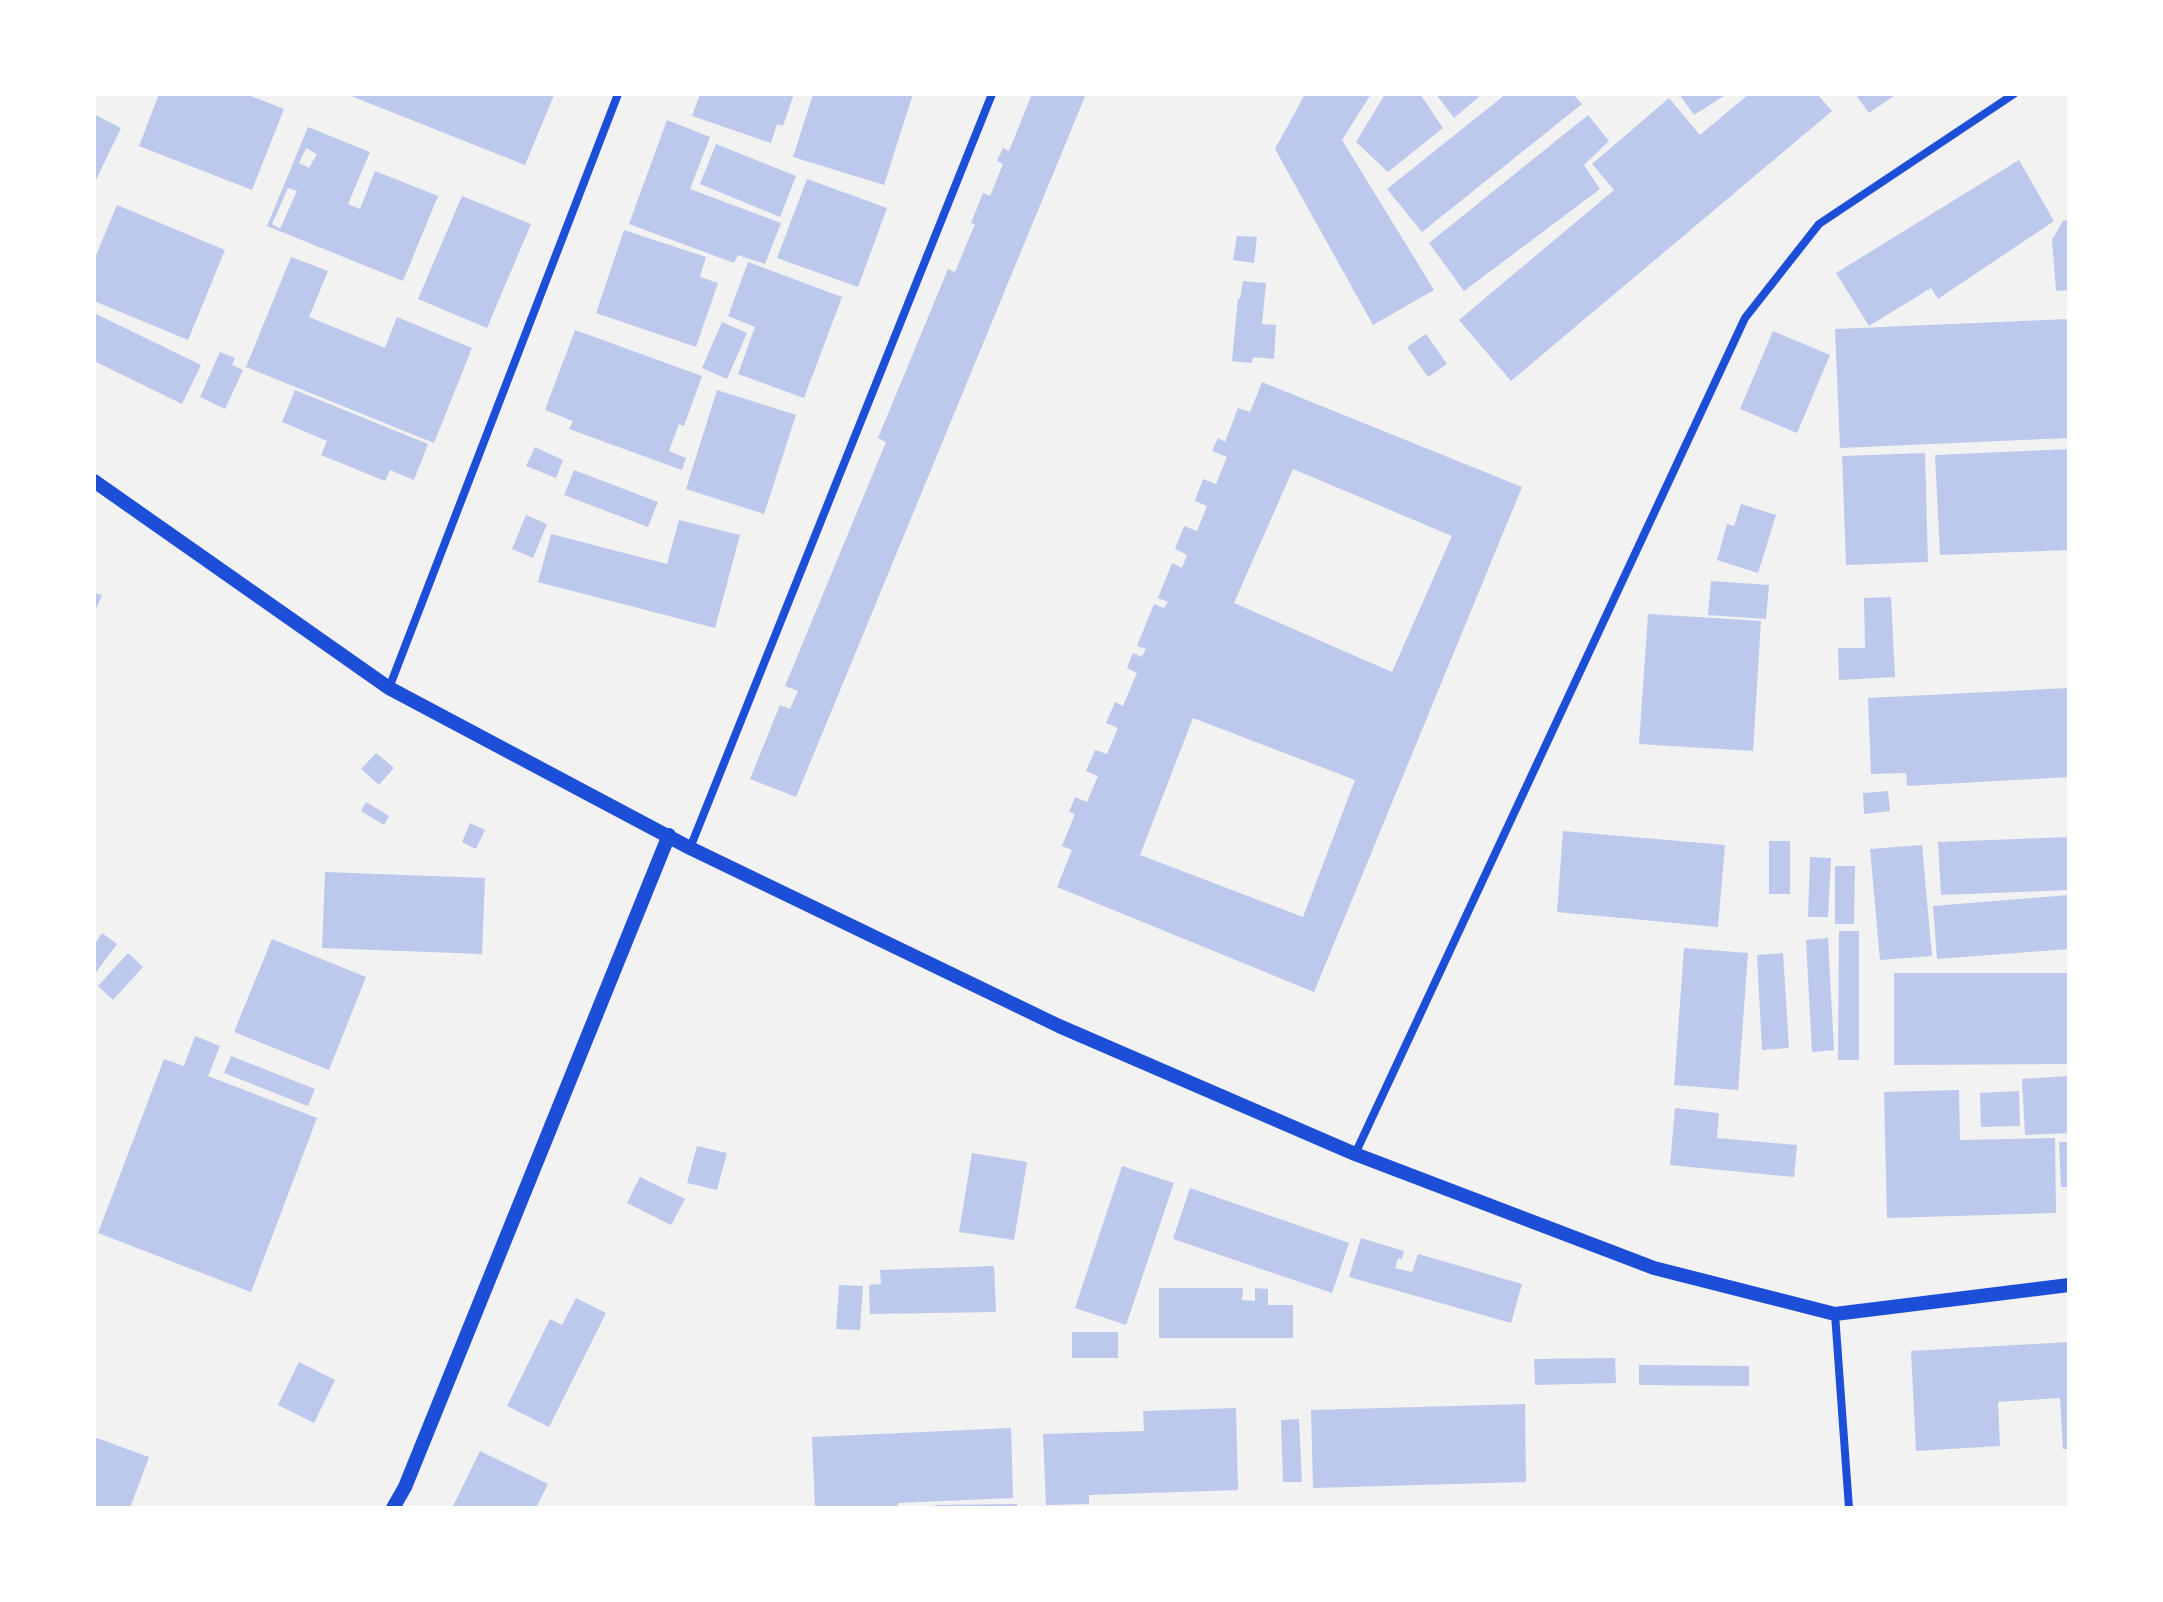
<!DOCTYPE html>
<html>
<head>
<meta charset="utf-8">
<style>
	body { margin:0 }
	#map { position:relative; width:2163px; height:1602px; overflow:hidden; background:#f2f2f2; font-family:"Fira Sans",sans-serif }
	canvas { display:block }
	.frame { position:absolute; inset:0; border:96px solid #fff; pointer-events:none }
</style>
</head>
<body>
<div id="map">
<canvas width="2163" height="1602"></canvas>
<div class="frame"></div>
</div>
<script>
const ctx = document.querySelector('canvas').getContext('2d');
ctx.lineJoin = 'round';
function fill(path, color) {
  ctx.fillStyle = color;
  ctx.fill(path, 'evenodd');
}
function poly(rows) {
  const path = new Path2D();
  for (const r of rows) {
    path.moveTo(r[0], r[1]);
    for (let i = 2; i < r.length; i += 2) path.lineTo(r[i], r[i + 1]);
  }
  return path;
}
function trace(path, color, width, dash) {
  ctx.strokeStyle = color;
  ctx.lineWidth = width;
  ctx.lineCap = dash ? 'butt' : 'round';
  ctx.setLineDash(dash || []);
  ctx.stroke(path);
}
const building = poly([
	[159,94,246,94,284,109,252,190,139,146],
	[346,94,552,94,554,95,525,165],
	[700,94,794,94,783,126,777,124,771,143,692,116],
	[813,94,913,94,884,185,793,157],
	[1032,94,1086,94,796,797,750,779,780,705,790,709,798,691,785,686,886,442,878,438,948,269,955,272,975,224,971,223,983,193,990,196,1003,164,997,161,1003,148,1009,151],
	[1305,94,1371,94,1342,140,1434,290,1373,325,1275,149],
	[1385,94,1420,94,1443,128,1388,172,1356,142],
	[1436,94,1482,94,1454,118],
	[1506,94,1573,94,1582,104,1422,232,1387,189],
	[1679,94,1727,94,1694,115],
	[1749,94,1817,94,1832,111,1511,381,1459,320,1614,190,1592,164,1669,98,1700,135],
	[1855,94,1897,94,1869,113],
	[94,114,121,128,94,184],
	[1588,115,1609,141,1584,165,1600,189,1464,291,1429,243],
	[667,120,710,137,690,189,781,223,765,264,738,255,734,263,629,224],
	[308,127,370,152,348,204,360,209,375,171,438,196,403,281,267,226],
	[306,148,317,154,309,168,299,163],
	[288,188,297,191,280,229,272,224],
	[716,144,796,176,780,217,700,184],
	[2019,160,2054,221,1938,299,1931,288,1869,326,1836,273],
	[807,179,887,208,858,287,777,258],
	[462,196,531,224,487,328,418,299],
	[117,205,225,250,188,340,94,301,94,260],
	[2069,220,2069,290,2056,291,2052,240,2063,221],
	[624,230,706,257,700,277,718,283,696,347,596,313],
	[1237,236,1257,237,1254,263,1233,260],
	[291,257,328,271,309,317,385,348,397,317,472,348,434,443,246,367],
	[748,262,842,297,804,398,738,374,755,327,728,316],
	[1243,281,1266,283,1262,324,1276,325,1274,359,1253,357,1252,363,1232,361,1238,298,1240,299],
	[94,313,201,365,182,404,94,361],
	[2069,319,2069,438,1840,448,1835,329],
	[722,322,747,333,727,379,702,368],
	[575,330,702,376,684,426,679,424,669,451,686,458,682,470,569,429,573,421,545,410],
	[1773,331,1830,355,1797,433,1740,409],
	[1426,334,1447,364,1428,377,1407,347],
	[220,352,235,358,232,365,243,370,225,409,200,397],
	[1262,382,1522,487,1314,992,1057,887,1072,850,1062,846,1075,814,1069,812,1075,797,1087,802,1098,776,1086,771,1095,750,1107,754,1118,728,1106,723,1115,702,1123,706,1137,673,1127,668,1133,653,1142,657,1146,649,1137,646,1154,604,1164,608,1168,602,1158,598,1172,563,1182,568,1187,555,1175,549,1184,526,1197,531,1207,506,1195,501,1203,479,1216,484,1227,457,1212,451,1218,438,1225,442,1238,408,1250,412],
	[1293,469,1452,536,1392,672,1234,603],
	[1193,718,1355,780,1303,917,1140,855],
	[295,390,428,444,414,480,390,470,385,481,321,455,327,441,282,422],
	[717,390,796,415,764,514,686,489],
	[535,447,563,460,556,478,526,466],
	[2069,449,2069,550,1940,555,1935,455],
	[1925,453,1928,562,1846,565,1842,456],
	[574,470,658,502,648,527,564,495],
	[1741,504,1776,515,1758,573,1717,560,1727,524,1734,526],
	[526,515,547,524,533,558,512,549],
	[679,520,740,535,715,628,538,582,551,534,667,564],
	[1711,581,1769,585,1766,619,1708,615],
	[94,593,102,595,94,614],
	[1891,597,1895,677,1839,680,1838,648,1865,648,1864,598],
	[1648,614,1761,621,1753,751,1639,744],
	[2069,688,2069,777,1907,786,1906,773,1871,774,1868,698],
	[376,753,394,768,379,785,361,769],
	[1888,791,1890,811,1864,814,1863,793],
	[366,802,389,816,384,825,361,811],
	[470,823,485,830,476,849,462,842],
	[1563,831,1725,845,1718,927,1557,912],
	[2069,837,2069,890,1941,895,1938,842],
	[1769,841,1790,841,1790,894,1769,894],
	[1922,845,1932,956,1880,960,1870,849],
	[1810,857,1831,858,1828,917,1808,917],
	[1835,866,1855,866,1854,924,1835,924],
	[325,872,485,878,482,954,322,948],
	[2069,895,2069,949,1937,959,1933,906],
	[1839,931,1859,931,1859,1060,1838,1060],
	[102,933,117,944,94,975,94,945],
	[1828,938,1834,1050,1812,1052,1806,940],
	[272,939,366,977,329,1070,234,1032],
	[1684,948,1748,953,1738,1090,1674,1085],
	[128,953,143,967,113,1000,98,986],
	[1783,953,1789,1048,1762,1050,1757,955],
	[1894,973,2069,973,2069,1064,1894,1065],
	[195,1036,220,1046,208,1076,317,1118,251,1292,98,1233,164,1059,184,1066],
	[231,1056,315,1089,308,1106,224,1073],
	[2069,1076,2069,1133,2025,1135,2022,1079],
	[1959,1090,1960,1140,2055,1138,2056,1213,1887,1218,1884,1092],
	[2019,1091,2020,1126,1981,1127,1980,1093],
	[1675,1108,1719,1113,1717,1138,1797,1145,1794,1177,1670,1165],
	[2059,1142,2069,1142,2069,1187,2061,1187],
	[697,1146,727,1153,717,1190,687,1183],
	[972,1153,1027,1162,1014,1240,959,1232],
	[1122,1166,1174,1183,1126,1325,1075,1308],
	[640,1177,685,1199,671,1225,627,1203],
	[1190,1188,1349,1243,1332,1293,1173,1239],
	[1361,1238,1404,1251,1402,1259,1398,1258,1395,1268,1412,1272,1418,1254,1522,1284,1511,1323,1349,1277],
	[994,1266,996,1312,870,1314,869,1285,881,1284,880,1270],
	[839,1285,863,1286,860,1330,836,1329],
	[1159,1288,1243,1288,1242,1300,1255,1301,1255,1288,1268,1289,1268,1305,1293,1305,1293,1338,1159,1338],
	[576,1298,606,1313,549,1427,507,1406,550,1319,562,1325],
	[1072,1332,1118,1332,1118,1358,1072,1358],
	[2069,1342,2069,1449,2063,1449,2060,1398,1998,1402,2000,1446,1916,1451,1911,1351],
	[1615,1358,1616,1383,1535,1385,1534,1359],
	[299,1362,335,1380,314,1423,278,1405],
	[1639,1365,1749,1366,1749,1386,1639,1385],
	[1525,1404,1526,1482,1313,1488,1311,1410],
	[1236,1408,1238,1490,1089,1495,1089,1504,1046,1505,1043,1434,1144,1431,1143,1411],
	[1299,1419,1302,1482,1283,1482,1281,1420],
	[1011,1428,1013,1498,898,1503,898,1508,815,1508,812,1437],
	[94,1437,149,1457,130,1508,94,1508],
	[480,1451,548,1484,536,1508,452,1508],
	[1017,1504,1017,1508,935,1508,935,1505]
]);
const minor = poly([
	[389,688,618,94],
	[690,848,992,94],
	[1355,1154,1745,318,1819,224,2014,94],
	[1835,1314,1849,1508]
]);
const tertiary = poly([
	[94,481,389,688,690,848,1059,1026,1355,1154,1654,1268,1835,1314,2069,1285],
	[393,1508,405,1487,669,835]
]);
fill(building, '#bdc9ec');
trace(minor, '#1d4ed8', 8);
trace(tertiary, '#1d4ed8', 14);
</script>
</body>
</html>
